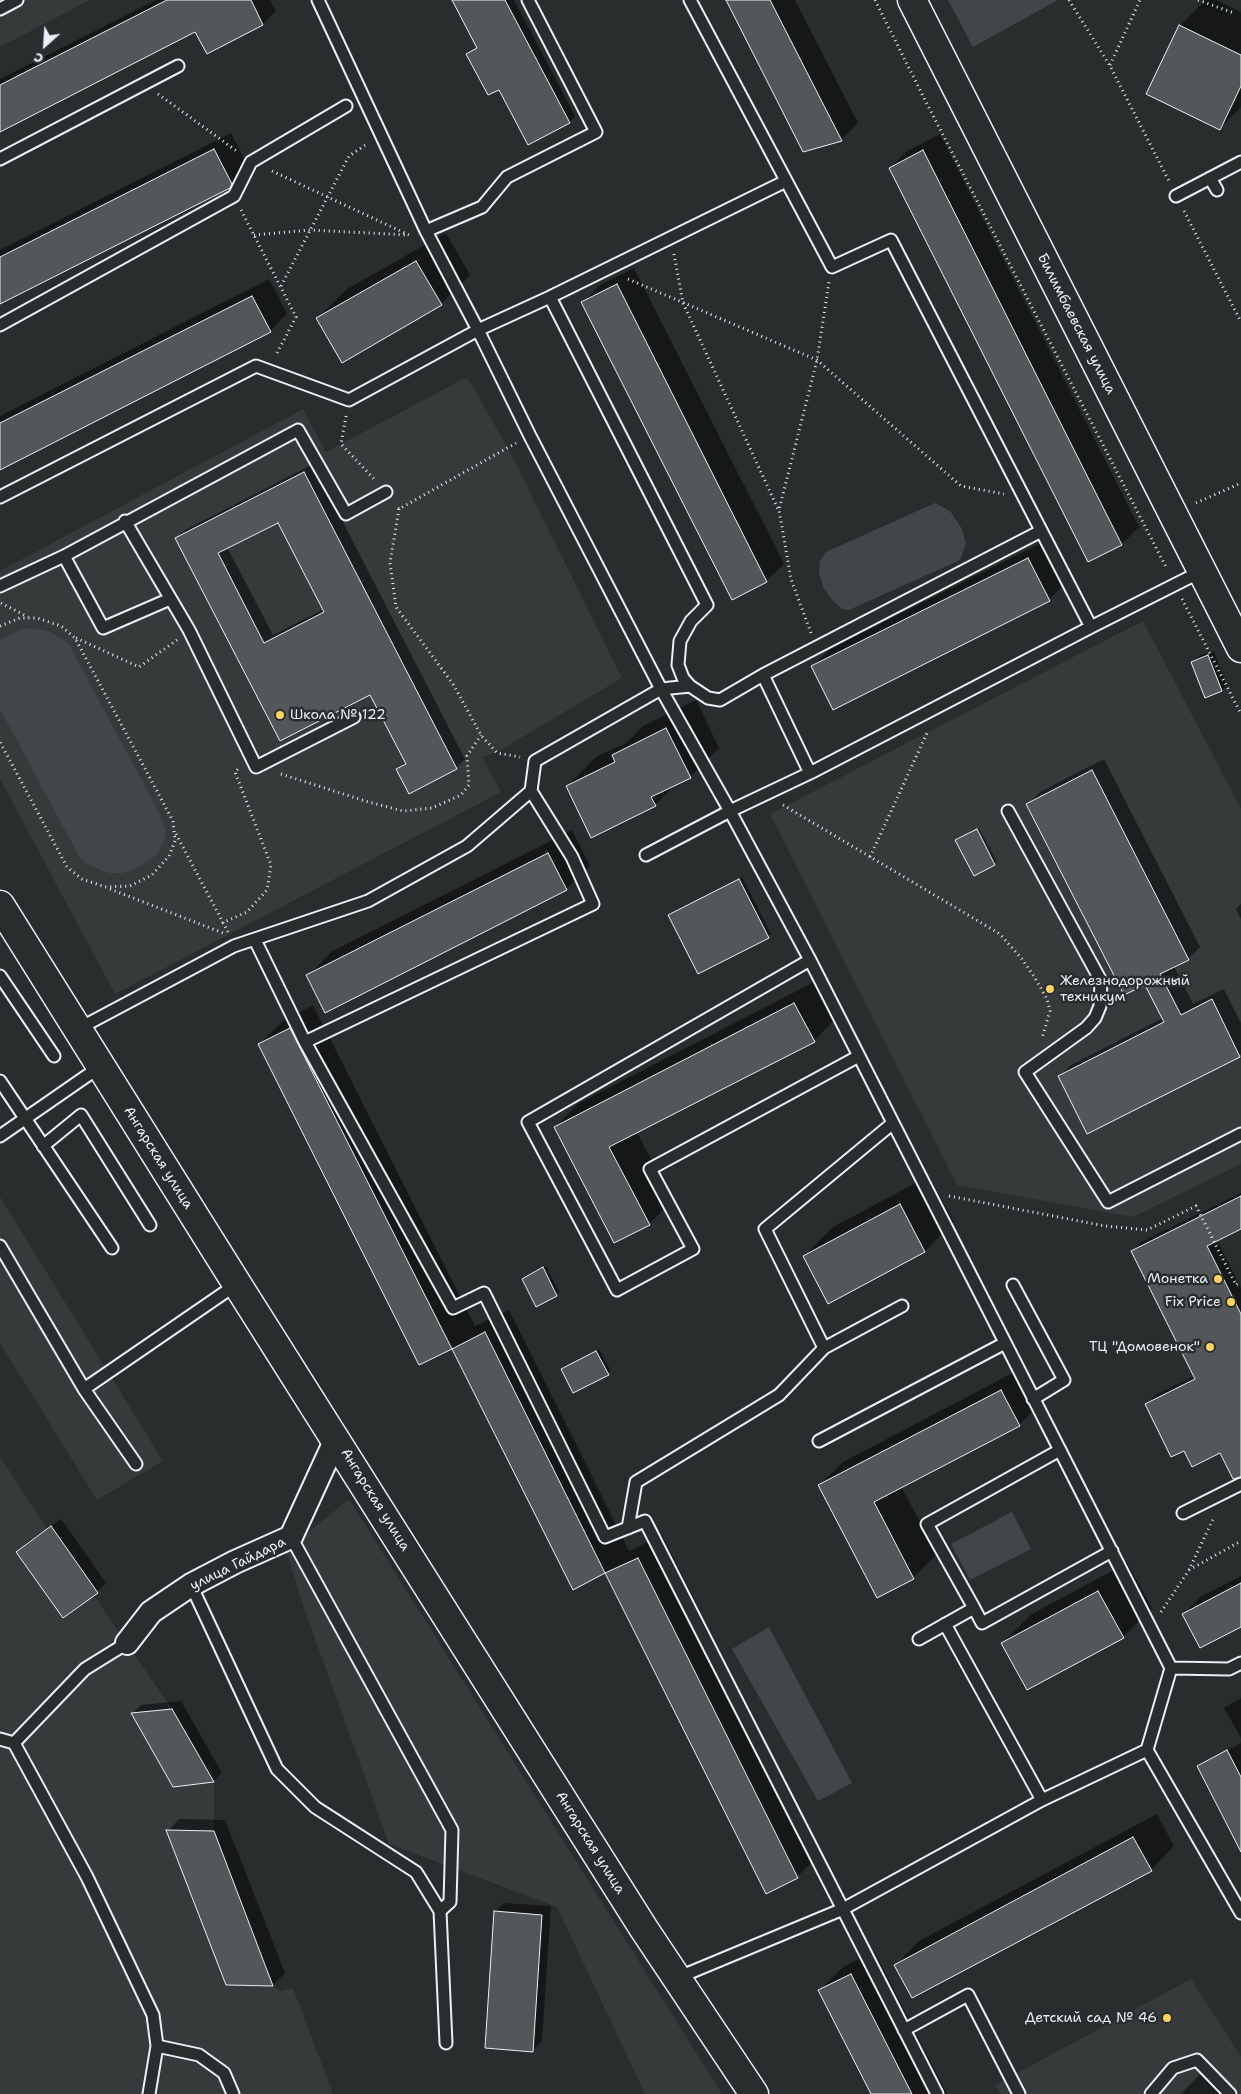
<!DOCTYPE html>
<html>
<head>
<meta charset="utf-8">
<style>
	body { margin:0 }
	#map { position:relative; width:1241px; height:2094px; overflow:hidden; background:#2a2d2e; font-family:"Shantell Sans",sans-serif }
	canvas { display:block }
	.north { position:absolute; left:20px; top:20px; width:50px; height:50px; -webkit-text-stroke:4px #2a2d2e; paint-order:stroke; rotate:206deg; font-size:14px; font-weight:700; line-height:20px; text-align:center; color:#e8f1f8 }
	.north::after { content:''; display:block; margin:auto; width:18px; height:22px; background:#e8f1f8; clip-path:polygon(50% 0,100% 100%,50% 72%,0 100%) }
</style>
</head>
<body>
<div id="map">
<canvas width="1241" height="2094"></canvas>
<div class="north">С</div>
</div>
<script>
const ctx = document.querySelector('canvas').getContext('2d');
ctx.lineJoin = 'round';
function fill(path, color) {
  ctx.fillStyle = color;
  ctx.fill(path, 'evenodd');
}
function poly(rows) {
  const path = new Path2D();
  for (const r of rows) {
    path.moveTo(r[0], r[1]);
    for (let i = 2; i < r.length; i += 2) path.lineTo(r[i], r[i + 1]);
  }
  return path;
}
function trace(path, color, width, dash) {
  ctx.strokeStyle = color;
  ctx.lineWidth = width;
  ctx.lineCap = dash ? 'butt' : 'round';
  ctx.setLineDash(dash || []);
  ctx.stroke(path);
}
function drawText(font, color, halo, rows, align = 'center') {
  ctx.font = font + ' "Shantell Sans",sans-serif';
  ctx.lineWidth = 5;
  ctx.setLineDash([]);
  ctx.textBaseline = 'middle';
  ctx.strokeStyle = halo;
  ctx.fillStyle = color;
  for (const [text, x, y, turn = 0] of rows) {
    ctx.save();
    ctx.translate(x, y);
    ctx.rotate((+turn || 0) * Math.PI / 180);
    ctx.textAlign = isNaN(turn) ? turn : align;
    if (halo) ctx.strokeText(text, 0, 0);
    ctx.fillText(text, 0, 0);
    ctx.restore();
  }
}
const built = poly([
	[0,0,90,0,0,47],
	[467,377,508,448,622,678,497,752,482,757,501,792,115,994,0,779,0,571,303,409,326,452],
	[1143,621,1241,809,1241,1164,1133,1217,957,1185,770,814],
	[0,1197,163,1461,97,1500,0,1343],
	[0,1456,25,1496,172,1709,214,1782,214,1831,273,1986,280,1991,293,1988,333,2094,0,2094],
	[349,1499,722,2094,645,2094,557,1907,389,1844,304,1608,286,1551],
	[1191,1979,1241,2057,1241,2094,1001,2094,995,2085]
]);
const green = poly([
	[948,0,1058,0,973,47],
	[935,503,950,511,962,529,966,544,960,560,849,610,842,609,832,600,823,587,819,572,820,561,826,552],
	[32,628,51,632,68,643,161,816,166,832,164,842,155,856,137,868,123,873,109,873,91,866,80,858,0,709,0,640,19,630],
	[1012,1512,1031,1549,970,1580,951,1544],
	[769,1627,852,1783,818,1801,732,1649]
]);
const shadow = poly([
	[156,0,270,0,276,11,263,24,207,53,196,31,0,130,0,79],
	[454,0,514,0,575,116,570,122,529,143,499,88,468,54,478,46],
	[728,0,795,0,858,123,841,140],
	[1205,0,1216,0,1241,12,1241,107,1220,128,1180,26],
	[231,133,248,166,229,187,0,303,0,250],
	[940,134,1139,527,1122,544,1089,560,890,168,907,151],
	[446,233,470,275,441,304,318,318,347,289],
	[634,268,784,564,766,581,583,302,600,285],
	[269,279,287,314,270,331,0,469,0,416],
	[313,464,465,759,456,768,398,770,406,761,371,693,280,740,176,538,185,530],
	[278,521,324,609,273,635,227,547],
	[1045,541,1066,583,1049,600,813,666,830,649],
	[1214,651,1227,685,1222,690,1193,662,1199,656],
	[696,700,719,748,690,777,677,783,655,805,567,786,596,757,626,743,643,726],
	[1104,759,1200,947,1188,959,1174,966,1193,1004,1224,989,1241,1023,1241,1054,1088,1133,1059,1077,1071,1065,1163,1018,1146,983,1028,804,1040,792],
	[979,828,997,862,994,864,957,840],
	[572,830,590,866,566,889,308,976,331,952],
	[742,877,771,934,699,972,670,915],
	[1241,904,1241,919,1236,909],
	[818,980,837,1017,814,1041,637,1132,672,1201,649,1224,555,1127,579,1103],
	[313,1005,475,1326,509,1310,629,1551,662,1535,821,1853,798,1876,766,1892,606,1572,573,1588,452,1347,420,1363,259,1044,283,1021],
	[929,1176,954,1222,925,1251,829,1302,804,1256,833,1227],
	[1241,1193,1241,1228,1217,1240,1241,1288,1241,1466,1221,1452,1184,1449,1147,1404,1155,1395,1194,1376,1132,1251,1141,1242],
	[546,1266,559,1292,536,1305,523,1279],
	[599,1349,611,1371,574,1391,563,1369],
	[1024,1367,1042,1402,1019,1425,901,1486,937,1554,913,1578,819,1485,843,1462],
	[61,1519,106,1583,97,1592,63,1616,18,1552,26,1543],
	[1127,1563,1152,1608,1123,1637,1002,1643,1032,1614],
	[1241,1576,1241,1625,1183,1615,1200,1597],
	[1241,1698,1241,1738,1224,1708],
	[181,1701,222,1773,213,1781,132,1714,141,1705],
	[1241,1743,1241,1786,1198,1766,1201,1764],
	[1157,1814,1174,1846,1151,1870,896,1965,919,1941],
	[179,1819,225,1820,285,1973,273,1985,227,1984,168,1831],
	[504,1903,551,1906,542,2041,533,2050,495,1912],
	[874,1951,947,2094,872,2094,820,1990,843,1967],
	[1203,2071,1226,2094,1181,2094]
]);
const building = poly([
	[167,0,251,0,263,25,207,54,195,32,0,132,0,85,167,0],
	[452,0,505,0,570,123,528,145,499,90,488,95,466,54,477,48,452,0],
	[726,0,770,0,842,141,803,152,726,0],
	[1179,25,1241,55,1241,86,1220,130,1146,94,1179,25],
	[214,149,232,184,230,188,0,304,0,257,214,149],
	[923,150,1122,545,1088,562,889,168,923,150],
	[416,261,442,305,342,363,316,318,416,261],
	[617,284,767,582,732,600,581,302,617,284],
	[252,296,271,332,0,470,0,423,252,296],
	[304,472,457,769,409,794,396,769,406,764,370,695,280,741,175,538,304,472],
	[278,523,324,612,264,643,218,553,278,523],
	[1028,558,1050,601,833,710,811,666,1028,558],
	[1208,655,1222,691,1205,698,1191,662,1208,655],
	[666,728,691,778,651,797,656,806,591,838,566,786,615,762,612,755,666,728],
	[1092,770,1189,960,1160,974,1181,1015,1212,999,1240,1057,1087,1134,1058,1076,1164,1022,1145,985,1124,995,1026,804,1092,770],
	[977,829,995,865,974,876,955,840,977,829],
	[548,853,567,890,325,1013,306,975,548,853],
	[739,879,769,938,698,974,668,915,739,879],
	[794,1003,815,1042,609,1147,650,1225,614,1243,554,1127,794,1003],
	[290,1028,452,1349,419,1365,258,1044,290,1028],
	[1241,1196,1241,1229,1207,1246,1241,1314,1241,1477,1233,1479,1220,1453,1192,1467,1184,1451,1171,1457,1145,1404,1195,1379,1131,1251,1241,1196],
	[900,1204,925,1252,828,1304,803,1256,900,1204],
	[543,1267,557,1296,536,1307,522,1279,543,1267],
	[485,1332,605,1573,573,1590,452,1349,485,1332],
	[596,1351,609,1375,573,1393,561,1369,596,1351],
	[1001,1390,1020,1426,874,1502,914,1579,877,1598,818,1485,1001,1390],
	[51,1526,98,1593,63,1618,16,1552,51,1526],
	[638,1558,798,1878,766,1894,605,1573,638,1558],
	[1241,1583,1241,1627,1200,1648,1182,1614,1241,1583],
	[1098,1591,1124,1638,1027,1690,1001,1643,1098,1591],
	[172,1709,214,1782,173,1787,131,1713,172,1709],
	[1227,1750,1241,1777,1241,1852,1197,1766,1227,1750],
	[166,1830,214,1831,273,1986,226,1985,166,1830],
	[1133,1837,1152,1871,912,1998,894,1965,1133,1837],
	[494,1911,542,1915,533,2052,485,2048,494,1911],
	[851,1974,912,2094,871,2094,818,1990,851,1974]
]);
const path = poly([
	[875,0,926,102,1167,569],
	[1069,0,1110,66,1169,181],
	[1198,0,1234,13],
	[1110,65,1140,0],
	[158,94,238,152],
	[272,171,409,235],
	[241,210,296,317,276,355],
	[1184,211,1241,322],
	[254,235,310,230,407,235],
	[674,254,683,303,778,509],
	[628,279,817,360,961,486,1004,494],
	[281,286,349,156,367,144],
	[346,416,341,444,375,480],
	[1196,503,1241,483],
	[398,508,399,509,516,443],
	[399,509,390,563,396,607,453,684,481,735,497,753,520,757],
	[1182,599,1241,714],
	[1,603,28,617],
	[0,626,20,618,37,618,61,626,75,638,173,821,175,841,169,856,152,875,130,886,105,887,82,879,67,867,0,742],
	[811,633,791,579,779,510,817,360,829,282],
	[76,638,139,667,177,640],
	[281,774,365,801,403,811,432,808,461,795,469,785,467,756,481,735],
	[783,805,1000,934,1022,959,1035,978,1047,999,1050,1011,1042,1038],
	[176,834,228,932],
	[870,857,927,733],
	[110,889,223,933],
	[222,923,247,912,267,890,271,865,235,772,238,769],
	[949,1196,1105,1226,1147,1230,1196,1206,1236,1285,1241,1282],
	[1189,1570,1241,1541],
	[1161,1612,1189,1570,1214,1517]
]);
const lane = poly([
	[318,0,426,231,478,330,530,436,661,689,730,811,810,960,1171,1668,1147,1750,1241,1913],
	[690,0,832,267,891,240,1091,627,1202,571],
	[0,9,17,0],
	[0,159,178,66],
	[1210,178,1217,190],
	[1176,196,1241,162],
	[426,231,482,207,507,177,596,132,528,0],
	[550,297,707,605,691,621,680,641,678,665,683,678,690,686],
	[0,325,234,196,251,162,346,106],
	[0,497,256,366,349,400,478,330,550,297,786,181],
	[125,521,189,630,256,767,354,717],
	[64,556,103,628,170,599],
	[0,586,64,556,298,430,346,514,386,492],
	[810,773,763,675,1041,531],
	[1008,811,1101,981,1100,1006,1095,1018,1086,1028,1025,1072,1108,1202,1241,1134],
	[646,855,730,811,810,773,1091,627],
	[255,940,305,1042,453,1308,484,1293,605,1537,645,1521,937,2094],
	[810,960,528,1122,617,1290,693,1249,650,1169,859,1056],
	[0,976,54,1056],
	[78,1029,234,946,368,901,467,846,531,791],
	[305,1042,593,904,572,857,531,791,535,761,661,689,690,686,708,698,720,700,763,675],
	[0,1081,112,1248],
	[893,1123,765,1229,824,1348,902,1306],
	[0,1136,101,1066],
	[43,1146,81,1115,150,1225],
	[0,1246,84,1389,136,1464],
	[1013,1285,1064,1380,1033,1399],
	[84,1389,237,1284],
	[819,1441,1005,1343],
	[1183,1513,1241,1484],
	[628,1528,636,1482,779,1395,824,1348],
	[291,1537,452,1830,450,1902,440,1911,446,2043],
	[191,1585,277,1769,315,1807,416,1872,440,1911],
	[974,1608,982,1623,1112,1551],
	[945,1624,1042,1800],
	[919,1639,974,1608,927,1524,1060,1450],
	[1171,1668,1229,1669,1241,1663],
	[0,1739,14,1743,87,1877,153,2015,157,2046,149,2094],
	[14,1743,85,1669,127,1643],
	[677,1978,843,1909,1042,1800,1147,1750],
	[904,2030,968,1995,1019,2094],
	[157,2046,199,2055,224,2073,233,2094],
	[1151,2094,1173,2068,1197,2060,1230,2094]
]);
const street = poly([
	[127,1643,151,1612,191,1585,235,1562,291,1537,336,1439]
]);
const secondary = poly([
	[912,0,1241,648],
	[0,905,237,1284,644,1929,754,2094]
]);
const markers = [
	[280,715,5,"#ffd166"],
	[1050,989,5,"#ffd166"],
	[1218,1279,5,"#ffd166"],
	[1231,1302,5,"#ffd166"],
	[1210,1347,5,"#ffd166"],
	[1167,2018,5,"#ffd166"]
];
const streetNames = [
	["Билимбаевская улица",1076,324,63],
	["Ангарская улица",158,1158,58],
	["Ангарская улица",375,1500,58],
	["улица Гайдара",238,1564,-26],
	["Ангарская улица",590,1843,58]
];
const poiNames = [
	["Школа № 122",290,715,"left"],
	["Железнодорожный",1060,981,"left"],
	["техникум",1060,997,"left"],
	["Монетка",1208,1279],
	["Fix Price",1221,1302],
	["ТЦ \"Домовенок\"",1200,1347],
	["Детский сад № 46",1157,2018]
];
fill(built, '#363a3b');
fill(green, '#424648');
fill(shadow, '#0007');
fill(building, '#535759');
trace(building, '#e8f1f8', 1);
trace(lane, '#e8f1f8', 15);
trace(street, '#e8f1f8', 26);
trace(secondary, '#e8f1f8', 31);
trace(path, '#e8f1f8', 3, [1, 4]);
trace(lane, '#2a2d2e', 11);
trace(street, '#2a2d2e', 22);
trace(secondary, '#2a2d2e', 28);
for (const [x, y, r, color] of markers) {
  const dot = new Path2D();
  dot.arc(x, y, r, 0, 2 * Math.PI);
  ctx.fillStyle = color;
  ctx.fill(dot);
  trace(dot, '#2a2d2e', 2);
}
drawText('14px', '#e8f1f8', '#2a2d2e', streetNames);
drawText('14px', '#e8f1f8', '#2a2d2e', poiNames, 'right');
</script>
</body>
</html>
